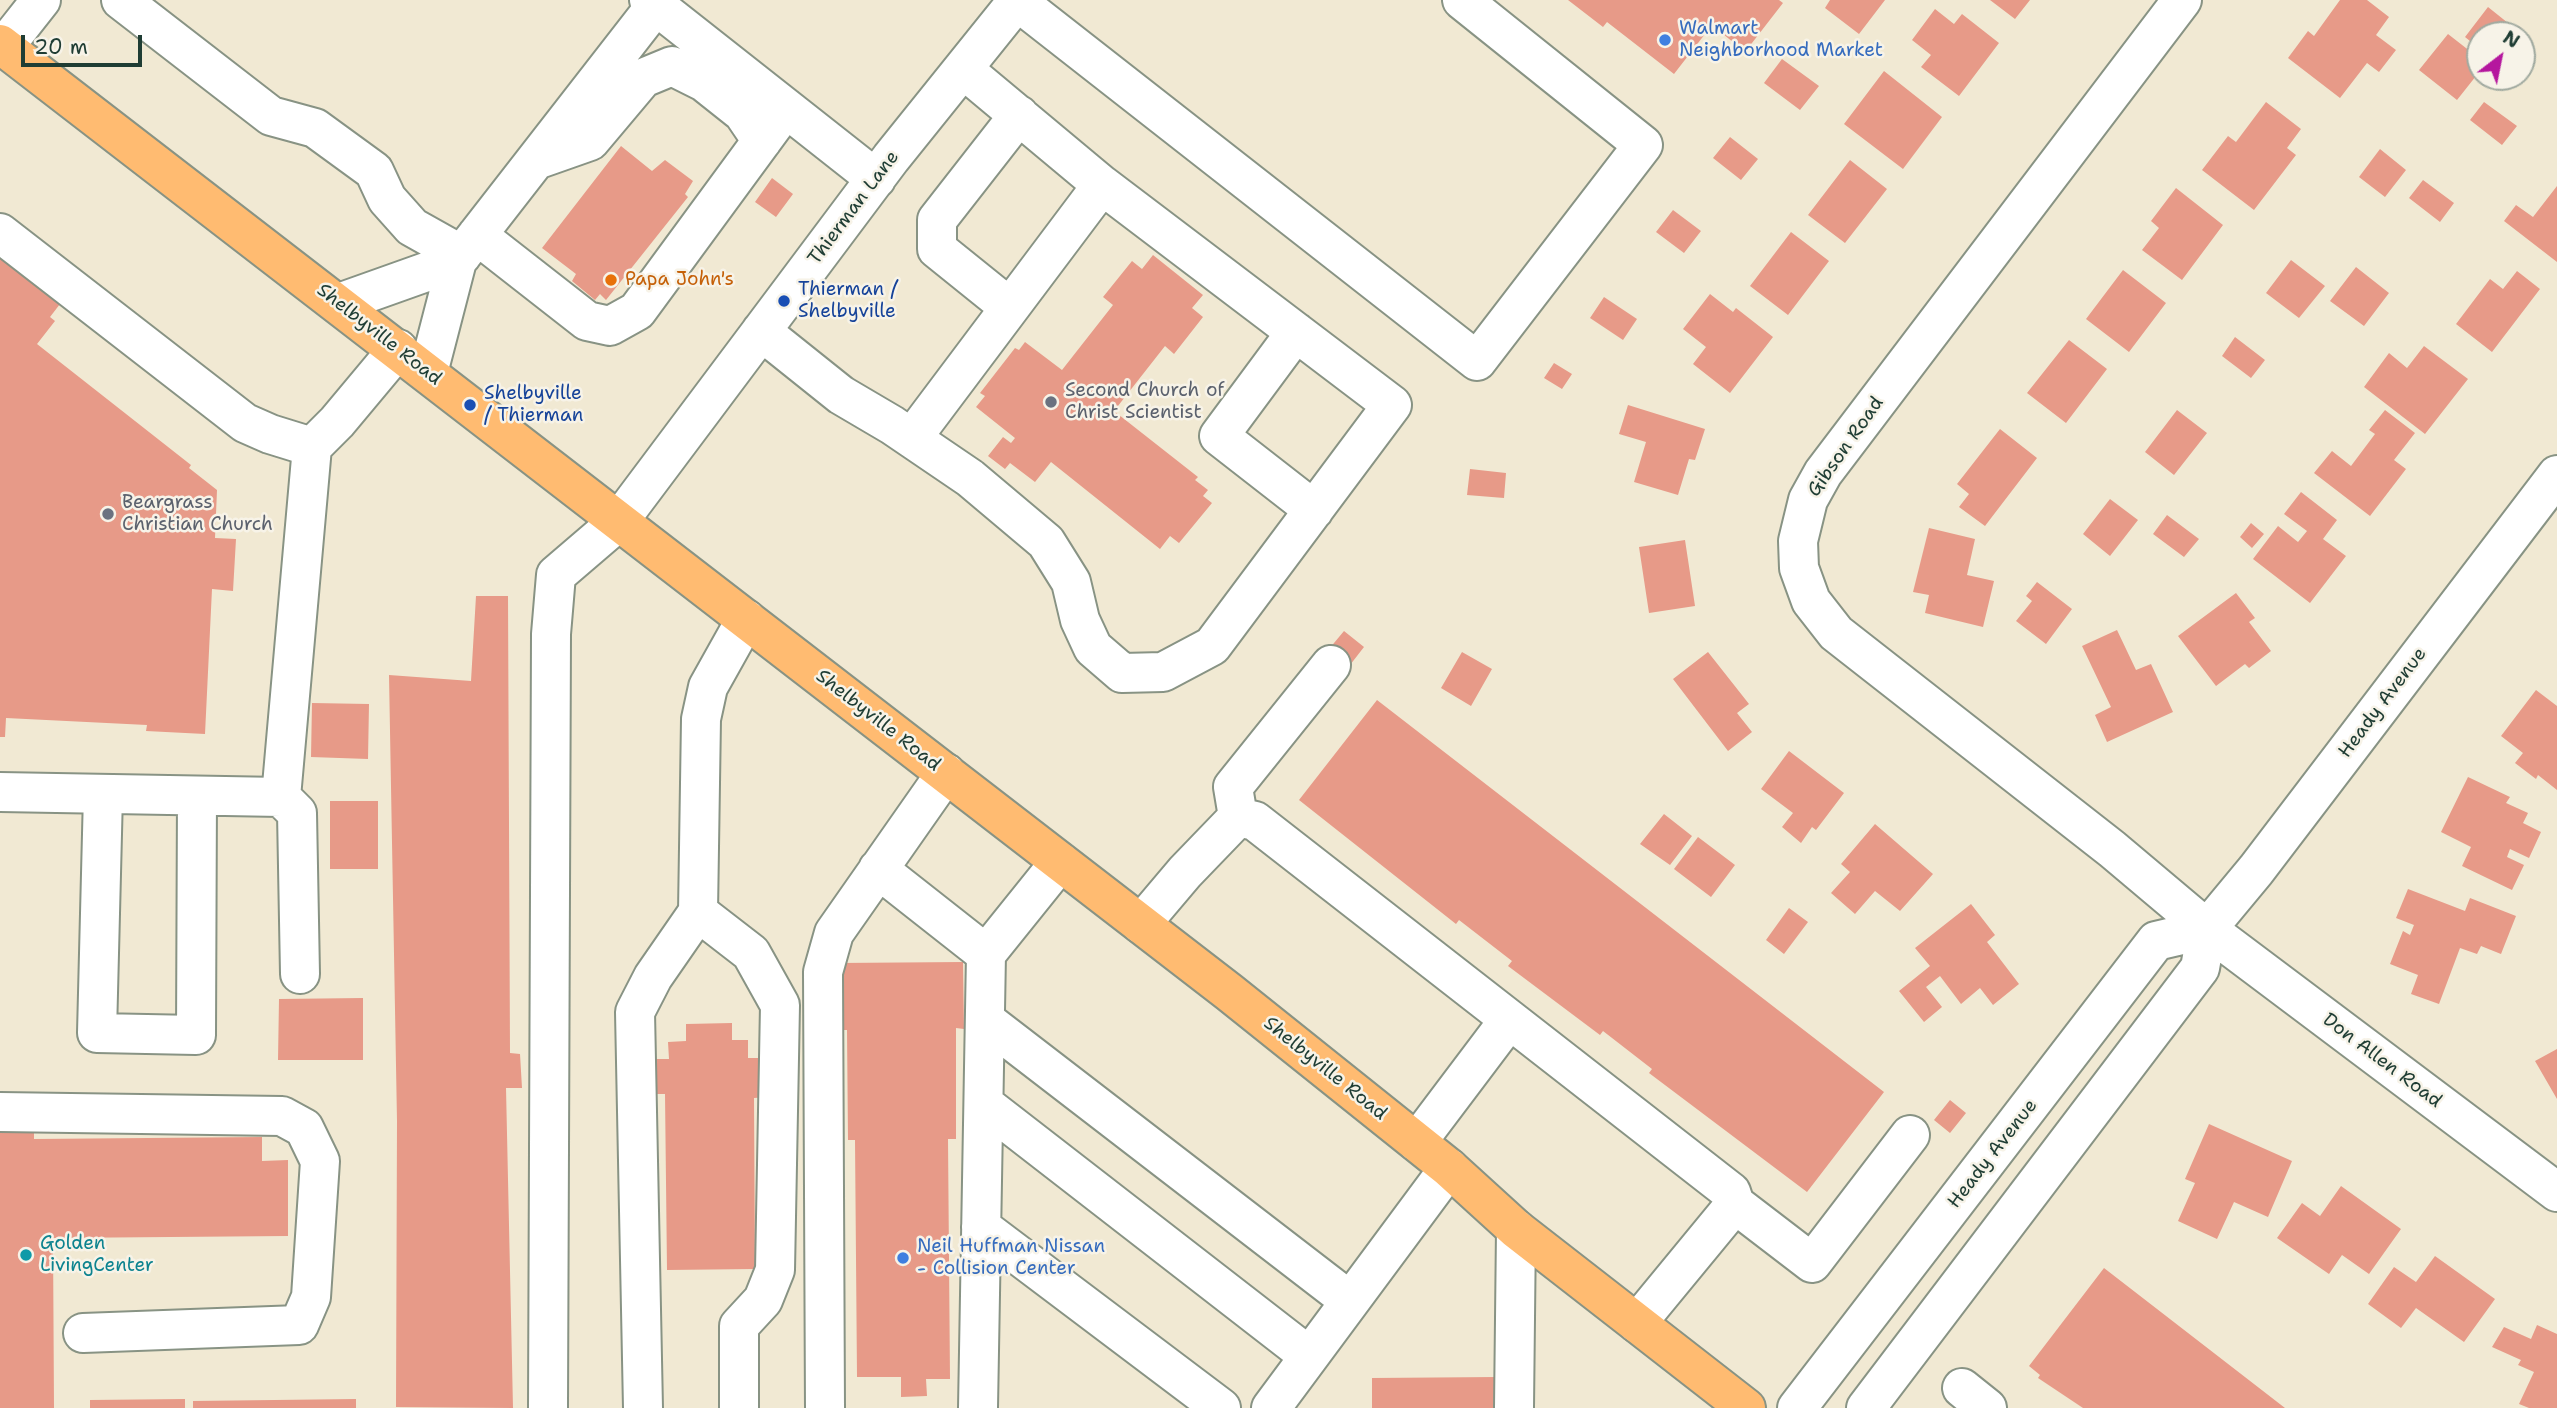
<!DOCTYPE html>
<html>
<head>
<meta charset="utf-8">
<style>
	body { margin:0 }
	#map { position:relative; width:2557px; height:1408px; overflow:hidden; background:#f1e9d3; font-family:"Shantell Sans",sans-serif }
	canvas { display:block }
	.north { position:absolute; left:2466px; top:21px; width:70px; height:70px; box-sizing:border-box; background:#f7f3e8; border:2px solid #a1aaa0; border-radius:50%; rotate:32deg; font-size:19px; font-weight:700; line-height:28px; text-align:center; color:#1f3d34 }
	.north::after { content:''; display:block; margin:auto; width:24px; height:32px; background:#b5179e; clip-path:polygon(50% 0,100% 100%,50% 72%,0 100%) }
	.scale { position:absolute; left:21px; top:35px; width:121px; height:32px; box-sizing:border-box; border:4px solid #1f3d34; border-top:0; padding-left:9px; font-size:21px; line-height:24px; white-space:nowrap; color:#1f3d34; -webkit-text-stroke:5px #f7f3e8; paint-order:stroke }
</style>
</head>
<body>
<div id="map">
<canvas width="2557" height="1408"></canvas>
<div class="north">N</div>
<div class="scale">20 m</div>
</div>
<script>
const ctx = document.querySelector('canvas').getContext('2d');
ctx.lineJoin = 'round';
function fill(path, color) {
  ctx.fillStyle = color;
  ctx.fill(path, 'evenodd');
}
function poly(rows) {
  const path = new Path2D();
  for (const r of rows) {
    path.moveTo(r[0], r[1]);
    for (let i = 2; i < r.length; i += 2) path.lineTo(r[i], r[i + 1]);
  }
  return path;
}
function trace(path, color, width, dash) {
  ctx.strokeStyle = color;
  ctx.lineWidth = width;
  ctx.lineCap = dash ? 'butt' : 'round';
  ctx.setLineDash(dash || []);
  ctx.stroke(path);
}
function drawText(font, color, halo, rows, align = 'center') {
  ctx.font = font + ' "Shantell Sans",sans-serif';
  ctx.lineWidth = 5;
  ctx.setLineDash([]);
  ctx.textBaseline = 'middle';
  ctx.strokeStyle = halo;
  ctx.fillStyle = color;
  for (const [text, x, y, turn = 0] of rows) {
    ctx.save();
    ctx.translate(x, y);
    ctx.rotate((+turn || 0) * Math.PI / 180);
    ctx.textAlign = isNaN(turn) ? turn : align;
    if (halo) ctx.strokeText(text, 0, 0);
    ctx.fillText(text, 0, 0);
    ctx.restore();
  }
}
const building = poly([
	[1568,0,1779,0,1783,3,1745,52,1712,25,1674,74,1607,22,1603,27],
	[1830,0,1885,0,1859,34,1825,8],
	[1990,0,2030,0,2015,19],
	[2340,0,2367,0,2389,17,2376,35,2396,50,2379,72,2367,63,2340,98,2288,58,2308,31,2314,36],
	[2488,7,2518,31,2515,35,2480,35,2480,49,2465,37],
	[1935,9,1954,24,1962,14,1999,43,1959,96,1921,67,1931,55,1912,40],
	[2448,34,2480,59,2480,71,2457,100,2419,70],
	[1782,59,1819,86,1800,110,1764,83],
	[1884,71,1942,117,1903,169,1844,124],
	[2266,102,2301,129,2287,148,2296,155,2254,210,2202,170,2228,136,2236,142],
	[2484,102,2517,126,2502,145,2470,120],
	[1730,137,1758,159,1741,180,1713,158],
	[621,146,652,171,665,160,693,181,685,194,688,197,606,300,600,294,595,300,572,281,576,274,542,248],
	[2380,149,2406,170,2385,197,2359,177],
	[1850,160,1887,189,1845,243,1808,215],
	[772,178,793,194,776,217,755,202],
	[2423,180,2454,203,2440,222,2409,198],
	[2557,186,2557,262,2504,221,2516,205,2533,217],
	[2176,188,2223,225,2182,280,2142,250,2159,228,2151,221],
	[1673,210,1701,231,1684,253,1656,232],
	[1791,232,1829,261,1788,315,1750,286],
	[1153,255,1203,295,1192,308,1203,317,1174,354,1165,346,1114,411,1198,477,1195,480,1208,490,1203,496,1212,503,1179,543,1170,536,1160,549,1051,462,1035,482,1010,463,1005,469,988,456,1003,437,1011,443,1015,438,976,407,985,396,980,393,1015,348,1019,350,1025,342,1062,370,1113,305,1103,297,1132,261,1142,269],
	[0,257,60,304,50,317,55,321,37,344,191,465,189,468,217,490,215,538,236,539,233,591,212,589,205,734,146,731,147,725,6,718,5,737,0,737],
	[2291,260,2325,286,2299,318,2266,293],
	[2356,267,2389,293,2364,326,2330,301],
	[2123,270,2166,303,2129,352,2086,319],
	[2517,271,2540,289,2492,352,2456,324,2490,279,2503,289],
	[1710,294,1733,312,1736,308,1773,337,1730,393,1693,364,1706,347,1683,329],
	[1604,297,1637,319,1623,340,1590,318],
	[2235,337,2265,360,2251,378,2222,356],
	[2069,340,2107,369,2066,423,2027,393],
	[2424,346,2468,379,2425,434,2364,387,2389,353,2407,368],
	[1554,363,1572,374,1562,389,1544,378],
	[1628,405,1705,429,1695,460,1689,459,1678,495,1634,482,1646,442,1619,434],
	[2177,410,2207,433,2174,475,2145,452],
	[2385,410,2415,433,2394,460,2406,469,2370,516,2314,473,2332,451,2351,466,2375,434,2369,430],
	[2000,429,2037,458,1985,526,1959,507,1969,494,1957,484],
	[1470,469,1506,473,1504,498,1467,495],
	[2301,492,2337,520,2323,539,2346,556,2310,603,2253,559,2278,526,2298,542,2307,531,2284,514],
	[2110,499,2138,520,2110,556,2083,534],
	[2167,515,2199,539,2184,557,2153,534],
	[2251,523,2264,534,2252,548,2240,537],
	[1929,528,1975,539,1967,575,1994,581,1983,627,1925,613,1929,595,1913,592],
	[1685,540,1695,606,1649,613,1639,547],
	[2037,582,2072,609,2046,644,2016,621,2032,601,2026,596],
	[2236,593,2255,618,2249,622,2271,651,2249,668,2245,664,2216,686,2178,636],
	[476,596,508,596,510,1053,520,1054,522,1088,506,1088,513,1408,396,1407,397,1121,389,675,471,681],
	[2117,630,2136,670,2151,664,2173,712,2107,742,2095,715,2111,707,2082,646],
	[1344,631,1364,647,1350,665,1329,649],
	[1462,652,1492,669,1471,706,1441,688],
	[1708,652,1749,704,1737,713,1752,732,1728,751,1673,679],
	[2536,690,2557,706,2557,790,2538,775,2536,779,2515,763,2523,753,2501,736],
	[1377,700,1884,1092,1807,1192,1649,1073,1652,1069,1603,1031,1600,1035,1508,966,1512,961,1459,920,1456,924,1299,800],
	[312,703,369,704,368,759,311,757],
	[1789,751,1844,793,1816,830,1812,827,1801,843,1782,827,1793,813,1761,789],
	[2468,777,2510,797,2506,803,2528,813,2523,823,2541,832,2529,858,2510,849,2507,857,2524,865,2512,890,2462,866,2471,847,2441,832],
	[330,801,378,801,378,869,330,869],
	[1664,814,1692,836,1670,865,1640,844],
	[1875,824,1933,874,1900,911,1875,891,1855,914,1831,893,1850,872,1841,864],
	[1698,837,1735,865,1711,897,1674,869],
	[2408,889,2465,911,2470,898,2516,916,2501,954,2481,946,2477,954,2460,948,2439,1004,2411,994,2418,975,2390,964,2403,931,2410,935,2414,925,2396,918],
	[1971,904,1995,935,1987,942,2019,984,1993,1005,1980,988,1961,1004,1940,976,1926,987,1942,1007,1924,1022,1899,991,1930,966,1915,948],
	[1789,908,1808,922,1784,954,1766,940],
	[963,962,964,1029,956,1028,956,1139,948,1139,950,1379,926,1379,927,1396,901,1397,901,1377,857,1377,855,1140,848,1140,847,1030,839,1030,838,963],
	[363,998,363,1060,278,1060,279,999],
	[732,1023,732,1040,748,1040,748,1058,768,1058,769,1097,754,1098,755,1269,667,1270,665,1094,650,1094,650,1059,669,1059,668,1042,686,1041,686,1024],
	[2557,1049,2557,1099,2535,1061],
	[1950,1100,1966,1113,1950,1133,1934,1120],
	[2209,1124,2292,1161,2268,1217,2234,1202,2217,1239,2178,1221,2195,1183,2185,1179],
	[0,1129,34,1129,34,1139,262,1137,262,1161,288,1160,288,1236,53,1238,54,1408,0,1408],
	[2341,1186,2401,1229,2369,1274,2342,1255,2329,1274,2277,1238,2302,1203,2320,1216],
	[2435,1256,2495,1299,2464,1342,2416,1308,2401,1328,2368,1304,2394,1267,2416,1282],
	[2104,1268,2285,1408,2083,1408,2038,1378,2040,1375,2029,1366],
	[2537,1325,2557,1334,2557,1408,2529,1408,2519,1404,2534,1372,2518,1365,2521,1360,2492,1347,2504,1327,2531,1339],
	[1497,1377,1498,1408,1372,1408,1372,1378],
	[185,1399,185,1408,90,1408,90,1400],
	[356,1399,356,1408,193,1408,193,1401]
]);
const minor = poly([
	[121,0,271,116,315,128,374,171,387,199,412,227,462,255],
	[649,0,876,179],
	[2182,0,1823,473,1808,500,1798,541,1799,568,1811,601,1836,633,2112,849,2207,929,2557,1192],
	[1017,1,1477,361,1643,145,1462,0],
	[4,47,41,0],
	[536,160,590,141,643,78,672,66,704,82,743,113,762,141],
	[0,233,245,423,270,434,312,447],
	[477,235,587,321,610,326,637,311,786,108],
	[339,303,457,261],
	[1009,307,937,249,937,220,1019,115],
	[761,331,841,395,892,425,970,478,1046,542,1071,582,1080,620,1093,648,1122,673,1163,672,1212,646,1392,405,1102,185],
	[1296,332,1219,436,1314,510],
	[428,373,457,261,660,0],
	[912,438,1102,185,963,69],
	[0,792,281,797,297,813,300,974],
	[103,794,97,1033,196,1035,197,796],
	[281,797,312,447,337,422,398,349],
	[1238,817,1233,787,1331,665],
	[878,869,986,954],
	[698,912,751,953,780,1005,775,1270,763,1300,739,1326,739,1408],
	[1141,924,1185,872,1238,817,1255,821,1731,1192,1735,1204,1637,1323],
	[2207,929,2256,870,2557,475],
	[985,1020,1350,1301],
	[984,1104,1309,1356],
	[0,1112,282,1116,304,1128,320,1161,311,1297,299,1325,83,1333],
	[1417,1142,1509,1020],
	[1735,1204,1812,1263,1910,1135],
	[981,1227,1221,1408],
	[1962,1388,1987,1408],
	[548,1408,551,634,556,575,619,521,891,158,1018,0],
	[643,1408,635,1012,653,977,698,912,701,719,708,687,746,619],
	[825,1408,823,972,834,933,946,773],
	[978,1408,986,954,1060,862],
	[1271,1408,1449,1168],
	[1514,1408,1516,1229],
	[1797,1408,2156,941,2207,929,2200,968,1866,1408]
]);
const major = poly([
	[0,44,1229,992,1449,1168,1516,1229,1746,1408]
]);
const markers = [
	[1665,40,7,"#3f7fe0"],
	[611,280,7,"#e8710a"],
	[784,301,7,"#1a4fb4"],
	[1051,402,7,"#6b7280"],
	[470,405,7,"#1a4fb4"],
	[108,514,7,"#6b7280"],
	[26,1255,7,"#0f9aa8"],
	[903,1258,7,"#3f7fe0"]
];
const shopNames = [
	["Walmart",1679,29],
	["Neighborhood Market",1679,51],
	["Neil Huffman Nissan",917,1247],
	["- Collision Center",917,1269]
];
const streetNames = [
	["Thierman Lane",854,208,-53],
	["Shelbyville Road",379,335,38],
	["Gibson Road",1846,447,-55],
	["Heady Avenue",2383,703,-53],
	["Shelbyville Road",878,721,38],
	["Don Allen Road",2382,1061,37],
	["Shelbyville Road",1325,1069,39],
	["Heady Avenue",1993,1154,-52]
];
const foodNames = [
	["Papa John's",625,280]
];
const transitNames = [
	["Thierman /",798,290],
	["Shelbyville",798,312],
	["Shelbyville",484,394],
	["/ Thierman",484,416]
];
const worshipNames = [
	["Second Church of",1065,391],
	["Christ Scientist",1065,413],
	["Beargrass",122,503],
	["Christian Church",122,525]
];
const cultureNames = [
	["Golden",40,1244],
	["LivingCenter",40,1266]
];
fill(building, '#e79a88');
trace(minor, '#889384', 42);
trace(major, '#889384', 42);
trace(minor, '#fff', 38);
trace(major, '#ffbb71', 38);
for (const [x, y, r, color] of markers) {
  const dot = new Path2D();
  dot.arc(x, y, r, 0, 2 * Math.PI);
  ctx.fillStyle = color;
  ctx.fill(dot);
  trace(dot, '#f7f3e8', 2.5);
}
drawText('19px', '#366cbe', '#f7f3e8', shopNames, 'left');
drawText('19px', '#1f3d34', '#f7f3e8', streetNames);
drawText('19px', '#c56008', '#f7f3e8', foodNames, 'left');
drawText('19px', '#164399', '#f7f3e8', transitNames, 'left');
drawText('19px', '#5b616d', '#f7f3e8', worshipNames, 'left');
drawText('19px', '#0d838f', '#f7f3e8', cultureNames, 'left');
</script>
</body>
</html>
